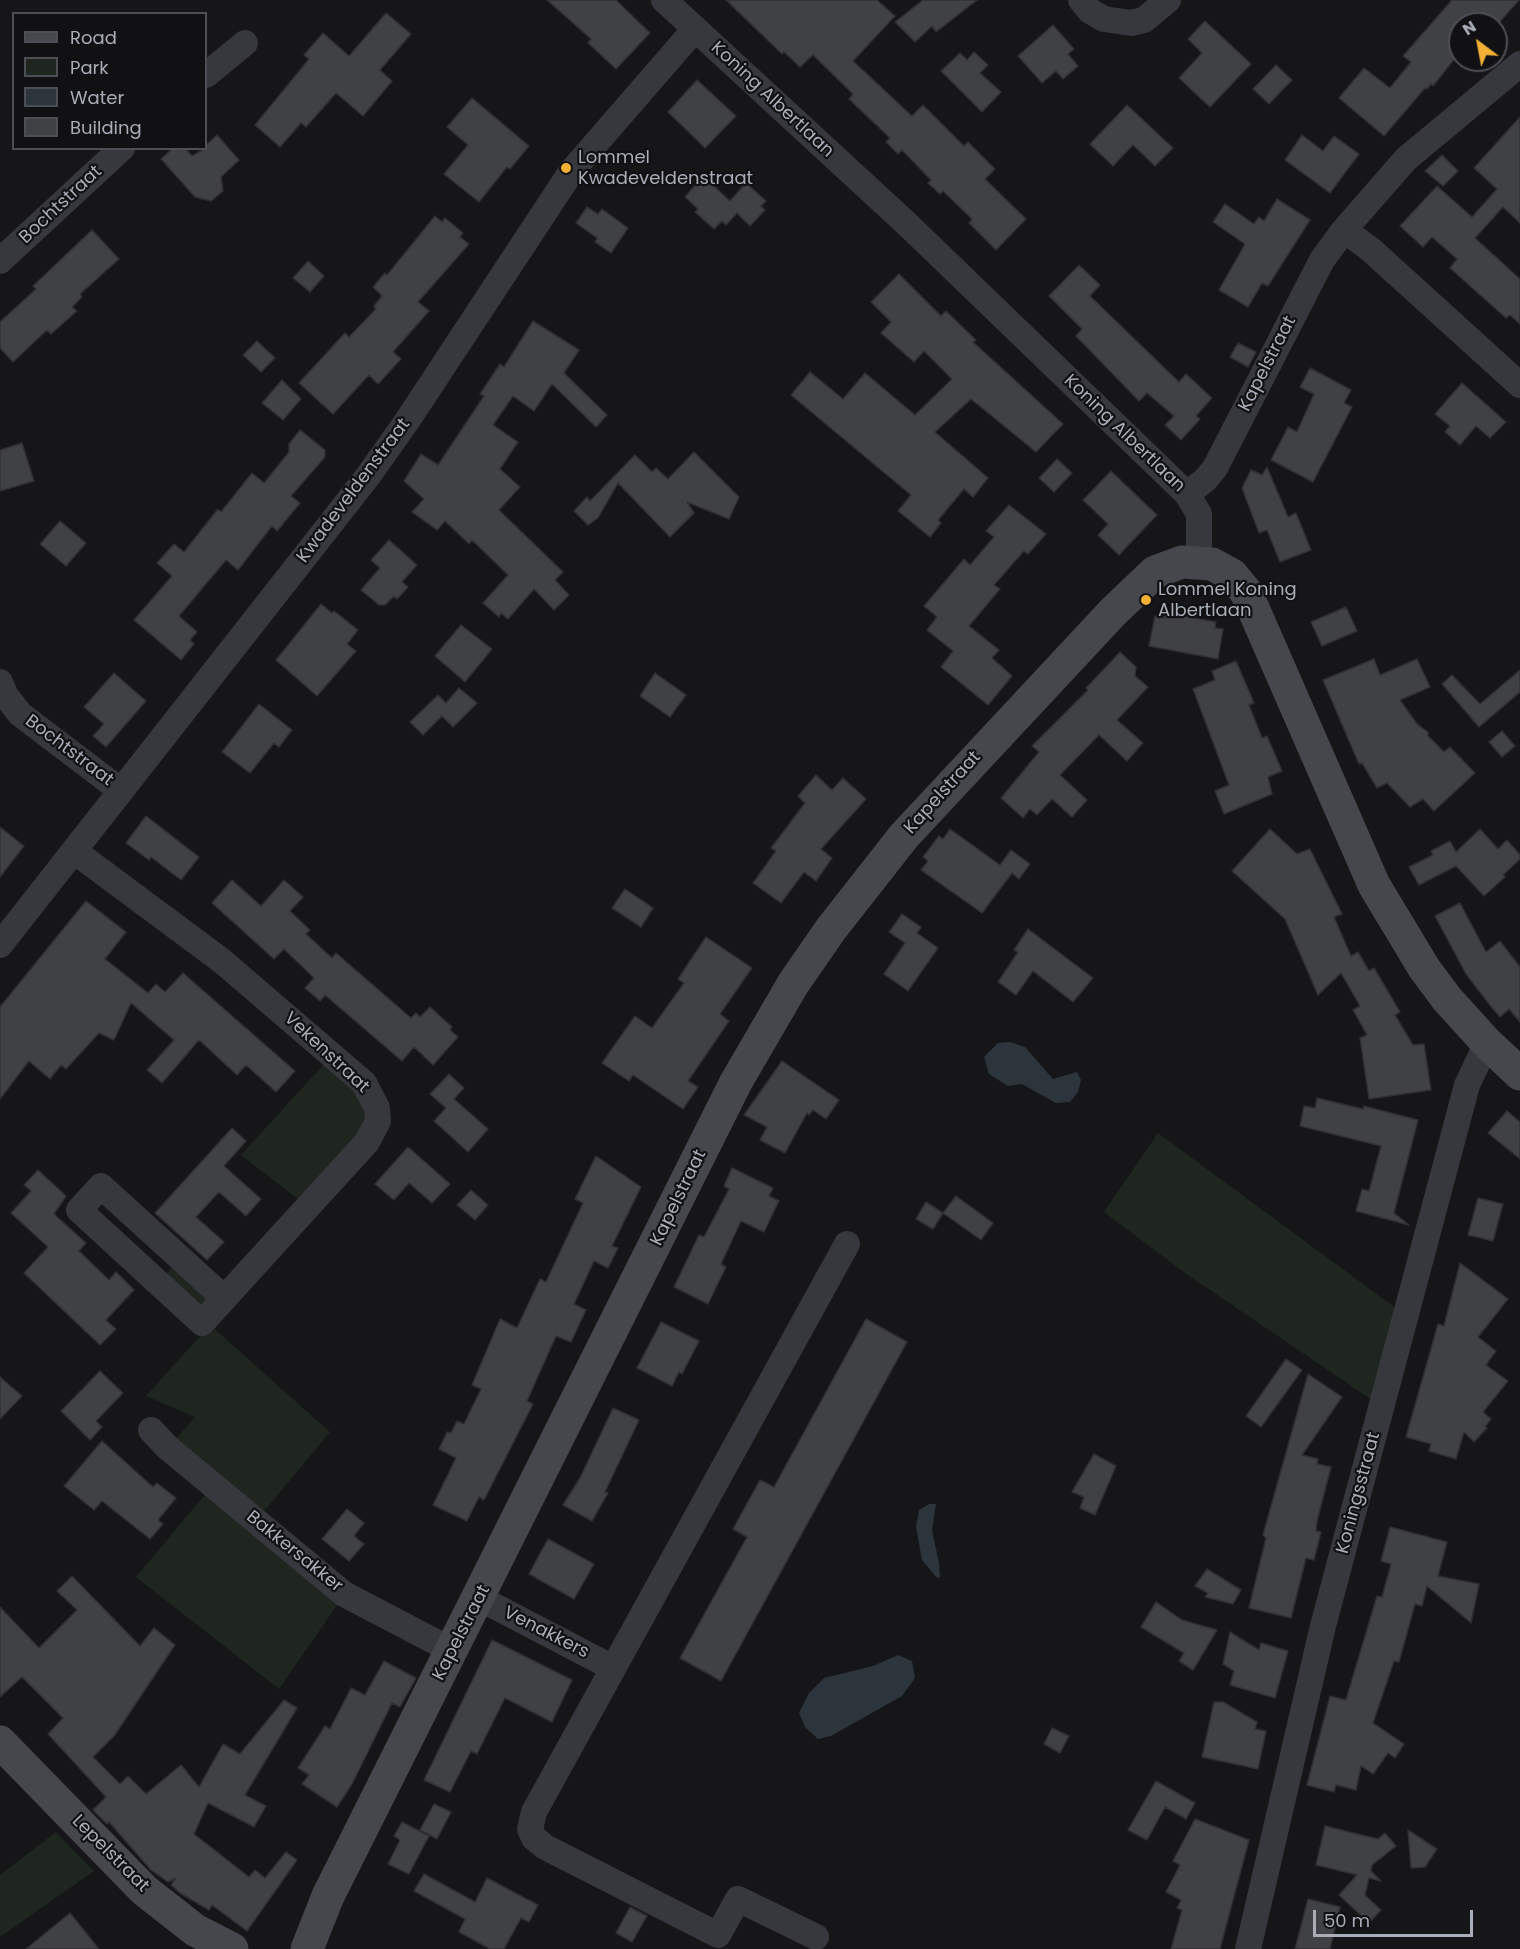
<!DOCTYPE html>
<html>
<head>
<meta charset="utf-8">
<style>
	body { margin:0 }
	#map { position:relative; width:1520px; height:1949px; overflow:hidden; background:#161618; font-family:Poppins,sans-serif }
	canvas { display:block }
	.legend { position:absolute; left:12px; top:12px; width:195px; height:138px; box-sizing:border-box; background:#111113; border:2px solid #4d4f55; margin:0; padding:8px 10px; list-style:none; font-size:18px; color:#a8adb8 }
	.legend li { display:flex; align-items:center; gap:12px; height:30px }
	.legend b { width:30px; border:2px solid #4d4f55 }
	.north { position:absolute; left:1448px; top:12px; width:60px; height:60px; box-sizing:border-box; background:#111113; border:2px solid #4d4f55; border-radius:50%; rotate:328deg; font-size:16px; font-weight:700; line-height:24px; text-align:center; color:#a8adb8 }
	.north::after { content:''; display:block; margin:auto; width:21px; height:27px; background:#f2b134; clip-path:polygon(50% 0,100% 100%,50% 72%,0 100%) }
	.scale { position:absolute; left:1313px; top:1910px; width:160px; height:27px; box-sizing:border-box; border:3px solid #a8adb8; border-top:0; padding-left:8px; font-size:18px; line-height:21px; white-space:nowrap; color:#a8adb8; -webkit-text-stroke:4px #111113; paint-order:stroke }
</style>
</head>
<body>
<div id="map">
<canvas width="1520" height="1949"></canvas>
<ul class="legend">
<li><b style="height:8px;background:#45474d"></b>Road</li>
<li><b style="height:16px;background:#1e261f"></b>Park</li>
<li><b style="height:16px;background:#2c353c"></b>Water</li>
<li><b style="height:16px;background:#404145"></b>Building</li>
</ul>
<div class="north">N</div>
<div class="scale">50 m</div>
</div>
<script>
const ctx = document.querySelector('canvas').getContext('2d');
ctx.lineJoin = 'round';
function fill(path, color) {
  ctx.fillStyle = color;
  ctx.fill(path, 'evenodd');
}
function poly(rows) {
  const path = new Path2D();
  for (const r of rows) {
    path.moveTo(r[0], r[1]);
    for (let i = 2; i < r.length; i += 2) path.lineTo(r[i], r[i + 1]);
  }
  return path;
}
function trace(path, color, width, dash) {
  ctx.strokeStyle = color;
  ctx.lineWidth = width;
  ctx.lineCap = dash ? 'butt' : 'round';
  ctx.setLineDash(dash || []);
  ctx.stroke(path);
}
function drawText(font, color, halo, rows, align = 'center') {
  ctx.font = font + ' Poppins,sans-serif';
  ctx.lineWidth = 4.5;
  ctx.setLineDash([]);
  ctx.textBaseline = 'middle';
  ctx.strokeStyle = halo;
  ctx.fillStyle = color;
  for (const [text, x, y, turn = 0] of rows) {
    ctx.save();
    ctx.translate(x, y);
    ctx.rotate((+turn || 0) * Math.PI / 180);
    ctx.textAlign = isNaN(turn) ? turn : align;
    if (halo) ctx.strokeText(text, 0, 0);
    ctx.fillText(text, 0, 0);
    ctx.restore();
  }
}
const green = poly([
	[324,1064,354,1091,366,1112,364,1127,299,1200,241,1155],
	[1158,1133,1397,1309,1372,1400,1185,1273,1104,1212],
	[171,1268,178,1269,206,1295,207,1301,202,1306,165,1276],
	[210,1325,330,1432,260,1516,172,1443,195,1417,146,1396],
	[207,1492,340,1601,279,1689,136,1577],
	[56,1832,94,1871,0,1937,0,1875]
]);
const water = poly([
	[1010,1042,1025,1047,1053,1079,1077,1072,1081,1080,1078,1092,1070,1102,1056,1103,1022,1084,1008,1086,989,1074,984,1057,998,1043],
	[929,1504,936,1504,932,1530,939,1563,940,1577,937,1578,922,1560,916,1527,919,1510],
	[898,1655,912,1661,915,1678,902,1696,831,1736,818,1739,805,1727,799,1713,809,1693,824,1678,873,1666]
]);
const building = poly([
	[547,0,616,0,650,33,616,69,588,43,591,39,547,0],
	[726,0,877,0,895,16,853,61,912,116,923,105,964,146,968,142,995,169,985,179,1026,219,996,250,969,223,972,219,943,191,940,194,928,183,931,180,902,150,898,154,886,142,890,138,849,99,853,94,813,55,800,67,784,52,782,54,726,0],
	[923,0,977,0,936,32,932,26,915,42,895,22,923,0],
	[1452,0,1519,0,1498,24,1460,24,1460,52,1433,86,1431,84,1427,89,1425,88,1384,136,1339,98,1364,68,1390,88,1411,62,1403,56,1452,0],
	[386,13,411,34,380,70,392,81,363,116,336,93,306,127,301,123,280,147,255,125,309,59,304,55,323,33,349,56,386,13],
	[1205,21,1251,64,1210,107,1179,78,1202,53,1188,39,1205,21],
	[1053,25,1074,49,1068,54,1078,66,1063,79,1056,71,1042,83,1018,56,1053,25],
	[974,52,988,65,980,73,1001,92,982,112,941,71,960,53,967,60,974,52],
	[1276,65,1292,80,1269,104,1253,89,1276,65],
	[697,80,736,116,705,148,668,112,697,80],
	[472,98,529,146,510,169,507,167,479,202,444,174,468,145,447,127,472,98],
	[1127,105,1173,148,1155,166,1133,145,1113,166,1090,144,1127,105],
	[1520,117,1520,223,1503,207,1475,238,1520,279,1520,324,1510,315,1506,318,1450,268,1457,259,1432,237,1423,247,1400,226,1437,186,1472,217,1497,189,1474,168,1520,117],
	[217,135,239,160,221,177,223,191,211,201,195,197,161,159,173,148,185,148,192,156,206,148,206,145,217,135],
	[1302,135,1323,151,1334,136,1359,154,1330,193,1285,160,1302,135],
	[1442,155,1458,171,1443,186,1425,171,1442,155],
	[703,176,730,201,746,183,766,201,761,206,765,210,750,226,737,213,726,225,722,221,714,229,695,212,698,209,685,197,703,176],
	[1277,199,1310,220,1268,286,1262,283,1248,307,1219,290,1245,244,1213,222,1225,204,1254,224,1259,217,1264,221,1277,199],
	[587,207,598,214,602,209,628,228,611,253,595,242,597,238,576,223,587,207],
	[435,216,442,222,445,218,463,233,460,237,469,244,418,302,429,311,393,352,401,359,378,384,369,375,333,414,299,383,345,333,349,337,376,309,374,306,382,296,373,287,385,273,387,275,435,216],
	[92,230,119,259,80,294,82,297,72,307,77,311,51,334,47,330,13,362,0,348,0,322,36,289,33,286,92,230],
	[308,261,324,276,310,292,293,278,308,261],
	[1079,265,1100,285,1090,296,1179,382,1186,374,1212,398,1196,416,1200,419,1181,440,1165,425,1174,416,1147,393,1139,401,1076,336,1082,329,1049,296,1079,265],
	[899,274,941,316,946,311,976,340,973,342,1063,424,1036,452,971,399,935,432,988,478,973,497,964,489,938,520,941,523,930,537,898,511,911,495,791,395,810,372,843,399,865,373,915,415,952,379,924,351,914,362,881,333,891,322,871,302,899,274],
	[533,321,579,350,564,373,607,415,596,427,552,384,534,411,513,396,493,425,518,442,500,469,520,487,499,510,563,572,555,580,569,595,554,610,534,589,508,619,501,613,499,617,483,603,508,575,472,540,469,544,445,521,437,530,412,512,424,499,404,481,421,454,438,465,484,396,480,394,500,364,504,367,533,321],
	[257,341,275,358,261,372,243,355,257,341],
	[1238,343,1256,352,1248,367,1230,357,1238,343],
	[1310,368,1351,390,1344,403,1352,407,1313,482,1271,460,1288,427,1297,432,1314,394,1300,387,1310,368],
	[282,380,301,399,283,420,262,403,282,380],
	[1462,383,1506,422,1490,438,1476,426,1460,445,1445,432,1450,426,1435,414,1462,383],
	[300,430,325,450,325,457,291,496,300,503,277,531,272,526,238,570,226,560,179,616,197,632,190,640,194,644,181,660,134,620,172,576,157,563,174,544,184,552,218,509,221,512,252,473,264,483,289,452,289,444,300,430],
	[22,443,34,481,0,491,0,450,22,443],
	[694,452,739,497,729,519,687,502,694,513,670,537,618,483,598,518,588,525,574,511,587,497,590,501,635,455,652,472,656,468,668,479,694,452],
	[1057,459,1072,473,1054,492,1039,478,1057,459],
	[1267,467,1288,517,1296,513,1311,550,1280,562,1267,530,1259,533,1242,488,1251,470,1262,475,1267,467],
	[1111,471,1157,515,1119,555,1098,535,1108,524,1083,500,1111,471],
	[1009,505,1046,534,1028,554,1024,551,994,585,1000,589,969,626,999,650,992,658,1012,676,988,705,941,667,953,651,927,630,937,617,924,606,964,559,970,565,994,537,986,531,1009,505],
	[60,521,86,543,66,566,40,544,60,521],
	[389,540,417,565,402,582,408,587,397,599,394,596,385,605,379,605,361,590,380,568,371,560,389,540],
	[321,604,332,613,334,611,358,630,347,644,356,651,317,696,276,660,321,604],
	[1346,607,1357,631,1322,646,1311,622,1346,607],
	[1165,613,1216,622,1215,628,1223,629,1218,659,1149,646,1155,616,1164,618,1165,613],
	[461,625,492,649,465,682,435,656,461,625],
	[1120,652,1136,667,1135,676,1148,687,1117,720,1143,743,1127,761,1099,735,1060,775,1087,800,1072,817,1052,799,1037,815,1030,809,1023,818,1001,798,1039,752,1032,746,1088,690,1086,688,1120,652],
	[1374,659,1380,675,1417,659,1430,687,1400,700,1417,724,1428,732,1428,736,1444,752,1450,747,1475,773,1434,811,1423,799,1410,807,1387,783,1377,788,1362,763,1359,764,1323,680,1374,659],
	[1236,661,1254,703,1249,705,1262,738,1267,736,1282,771,1268,777,1272,794,1224,814,1215,791,1229,785,1193,689,1215,680,1212,671,1236,661],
	[1520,670,1520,692,1479,727,1442,684,1452,675,1480,704,1520,670],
	[114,673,146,701,106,747,93,736,104,724,84,707,114,673],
	[655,673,686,695,670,717,640,696,655,673],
	[459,688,477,703,453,727,442,716,423,735,410,722,438,695,446,703,459,688],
	[259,704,292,730,279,747,274,743,250,773,222,752,259,704],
	[1502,731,1515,746,1502,757,1489,742,1502,731],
	[816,775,832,790,843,778,866,799,821,849,832,858,816,881,804,872,781,903,753,883,776,851,771,848,805,803,798,796,816,775],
	[146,816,199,857,181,880,151,857,149,860,126,843,146,816],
	[0,827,24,846,0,877,0,827],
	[950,829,1000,865,1011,850,1030,864,1019,879,1012,873,982,913,921,870,928,861,923,857,939,836,943,839,950,829],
	[1270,829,1297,854,1310,849,1342,914,1334,917,1351,956,1358,952,1369,971,1374,968,1400,1012,1395,1015,1413,1045,1424,1044,1431,1090,1369,1099,1360,1038,1367,1035,1353,1010,1360,1006,1341,973,1318,995,1285,919,1232,871,1270,829],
	[1480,829,1498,849,1507,840,1520,855,1520,859,1503,875,1505,877,1484,896,1456,866,1419,885,1409,867,1433,855,1431,851,1450,841,1456,852,1480,829],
	[232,880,261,906,284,880,303,897,290,911,310,930,306,934,332,958,336,953,411,1018,416,1013,420,1017,430,1007,452,1027,450,1030,458,1037,433,1065,414,1047,402,1061,325,995,320,1001,305,988,314,978,284,949,274,959,212,903,232,880],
	[625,889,653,908,641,927,612,908,625,889],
	[86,901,126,932,105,959,148,993,156,984,165,992,183,973,295,1071,276,1092,246,1065,237,1075,199,1040,162,1083,147,1070,174,1040,131,1003,114,1040,99,1033,66,1069,61,1065,50,1079,29,1061,0,1099,0,1007,86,901],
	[1460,903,1486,952,1500,941,1520,967,1520,1022,1509,1009,1500,1017,1489,1004,1466,974,1435,916,1460,903],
	[902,914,921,927,917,933,938,948,908,991,884,974,905,943,889,932,902,914],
	[1028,929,1093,978,1073,1002,1033,971,1016,995,998,982,1018,952,1014,950,1028,929],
	[706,937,752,968,720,1014,729,1021,688,1081,698,1087,683,1109,633,1075,629,1081,602,1063,635,1016,652,1028,684,983,678,979,706,937],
	[782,1061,839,1100,826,1119,813,1110,809,1115,807,1113,785,1153,760,1140,767,1127,744,1115,782,1061],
	[449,1074,464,1088,454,1099,488,1129,468,1152,434,1121,446,1108,430,1094,449,1074],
	[1317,1098,1363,1109,1364,1106,1418,1120,1394,1213,1409,1225,1356,1211,1362,1189,1369,1191,1381,1146,1300,1126,1304,1106,1315,1108,1317,1098],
	[1507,1111,1520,1122,1520,1159,1488,1133,1507,1111],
	[232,1128,246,1141,224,1166,261,1199,246,1216,219,1192,196,1217,224,1242,207,1260,155,1213,232,1128],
	[408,1147,450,1184,432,1203,409,1183,394,1200,375,1184,408,1147],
	[596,1156,641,1187,612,1246,618,1248,608,1268,594,1261,574,1304,586,1310,571,1342,556,1336,527,1401,533,1404,484,1500,479,1497,467,1521,433,1505,456,1458,439,1449,447,1432,451,1433,457,1421,464,1424,481,1389,472,1385,500,1319,517,1328,540,1279,546,1282,583,1203,575,1199,596,1156],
	[732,1168,773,1188,769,1196,779,1201,764,1232,741,1221,721,1264,726,1267,708,1304,674,1287,699,1235,704,1237,729,1189,724,1186,732,1168],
	[38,1170,66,1196,54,1214,86,1243,79,1251,109,1280,116,1272,134,1290,106,1320,116,1329,100,1345,24,1273,48,1247,11,1213,31,1191,24,1185,38,1170],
	[471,1190,488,1205,475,1220,457,1205,471,1190],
	[956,1196,993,1223,981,1240,943,1213,956,1196],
	[1478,1198,1503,1204,1493,1241,1468,1235,1478,1198],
	[926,1202,943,1213,933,1229,916,1219,926,1202],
	[1460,1263,1508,1299,1478,1337,1496,1351,1486,1365,1508,1381,1483,1412,1491,1419,1485,1427,1487,1428,1474,1442,1464,1432,1456,1459,1429,1451,1431,1444,1406,1437,1438,1324,1444,1326,1460,1263],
	[866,1319,907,1342,721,1681,680,1658,747,1537,733,1529,760,1480,774,1487,866,1319],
	[661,1322,699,1341,682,1374,679,1372,672,1386,637,1368,661,1322],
	[1286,1359,1302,1370,1261,1427,1246,1416,1286,1359],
	[100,1371,123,1393,96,1421,102,1427,90,1440,61,1411,100,1371],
	[1308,1374,1342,1397,1302,1455,1318,1459,1317,1464,1331,1467,1317,1521,1316,1531,1321,1532,1314,1560,1306,1558,1291,1618,1249,1608,1266,1538,1263,1535,1308,1374],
	[0,1377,22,1396,0,1419,0,1377],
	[613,1408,639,1420,605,1492,608,1493,592,1521,563,1505,580,1478,613,1408],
	[102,1441,153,1487,157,1483,176,1498,158,1520,163,1524,150,1539,102,1501,94,1510,64,1486,102,1441],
	[1094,1454,1116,1466,1095,1515,1080,1508,1084,1497,1072,1492,1094,1454],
	[347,1509,364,1523,354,1536,364,1544,349,1561,322,1539,347,1509],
	[1390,1527,1447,1542,1438,1576,1479,1584,1471,1623,1427,1586,1422,1606,1415,1604,1399,1662,1394,1661,1373,1723,1404,1744,1395,1758,1388,1753,1373,1774,1361,1766,1356,1790,1336,1785,1334,1792,1307,1785,1330,1696,1346,1700,1377,1596,1382,1597,1391,1564,1381,1561,1390,1527],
	[548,1539,594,1564,574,1599,529,1574,548,1539],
	[1207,1569,1241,1590,1233,1604,1205,1597,1208,1593,1195,1586,1207,1569],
	[72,1576,140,1646,154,1628,175,1645,114,1736,93,1757,120,1784,128,1776,146,1794,181,1765,199,1787,223,1744,240,1754,284,1700,297,1708,245,1795,266,1806,254,1827,208,1803,194,1834,249,1877,255,1870,265,1878,286,1852,297,1860,247,1931,212,1905,209,1910,180,1893,171,1885,176,1878,168,1882,151,1870,109,1822,107,1824,93,1810,106,1797,48,1734,63,1718,22,1677,0,1697,0,1607,39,1648,77,1610,57,1591,72,1576],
	[1156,1602,1182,1620,1217,1630,1193,1670,1179,1661,1184,1653,1141,1627,1156,1602],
	[1230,1632,1259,1650,1261,1643,1288,1651,1275,1698,1230,1685,1234,1671,1223,1664,1230,1632],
	[492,1640,572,1680,552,1722,505,1698,477,1754,471,1751,450,1792,424,1780,492,1640],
	[384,1661,416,1678,400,1707,392,1703,352,1784,337,1807,302,1784,309,1775,298,1768,325,1726,330,1729,351,1688,365,1695,384,1661],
	[1214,1702,1223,1702,1257,1722,1255,1729,1266,1731,1258,1769,1202,1757,1214,1702],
	[1052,1728,1069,1736,1060,1753,1044,1744,1052,1728],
	[1156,1781,1195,1803,1186,1819,1165,1807,1147,1840,1128,1830,1156,1781],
	[434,1804,451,1812,437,1839,420,1830,434,1804],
	[1195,1819,1249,1840,1220,1949,1171,1949,1182,1910,1177,1908,1181,1900,1166,1892,1180,1865,1173,1861,1195,1819],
	[402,1822,429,1836,409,1874,388,1864,400,1840,394,1836,402,1822],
	[1325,1826,1378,1839,1385,1833,1396,1846,1372,1865,1371,1871,1381,1881,1369,1878,1365,1895,1381,1910,1369,1923,1339,1895,1357,1875,1316,1865,1325,1826],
	[1408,1830,1437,1849,1425,1867,1411,1868,1408,1830],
	[424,1874,475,1902,487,1878,538,1905,529,1922,521,1918,504,1949,490,1949,459,1932,465,1919,414,1891,424,1874],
	[1308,1899,1340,1907,1330,1949,1295,1949,1308,1899],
	[630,1907,647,1916,632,1942,616,1933,630,1907],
	[70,1913,99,1949,26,1949,70,1913]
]);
const minor = poly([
	[664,0,907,224,1187,494,1199,514,1199,562],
	[1081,0,1090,11,1104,19,1131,23,1144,20,1168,0],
	[206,75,245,43],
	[1344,230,1370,249,1520,385],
	[0,261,122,148],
	[1187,494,1205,480,1215,468,1322,260,1344,230,1406,159,1520,64],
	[0,682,6,696,20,714,120,790],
	[74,851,222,961,364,1083,377,1108,378,1121,367,1142,251,1269,202,1323,79,1210,101,1186,224,1298],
	[0,945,368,476,407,421,571,172,695,29],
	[151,1430,167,1447,344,1594,453,1651],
	[479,1598,613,1668],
	[816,1937,738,1899,718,1935,545,1847,534,1838,530,1829,534,1812,847,1244],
	[1248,1949,1323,1626,1467,1085,1487,1043]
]);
const secondary = poly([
	[0,1742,144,1890,195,1930,232,1949],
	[307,1949,328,1896,736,1082,793,984,831,929,904,836,1113,612,1155,572,1182,562,1212,564,1232,575,1246,592,1374,885,1424,968,1447,999,1487,1043,1520,1074]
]);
const markers = [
	[566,168,6,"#f2b134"],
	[1146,600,6,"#f2b134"]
];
const streetNames = [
	["Koning Albertlaan",772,100,43],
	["Bochtstraat",61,205,-43],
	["Kapelstraat",1268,364,-63],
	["Koning Albertlaan",1124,434,44],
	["Kwadeveldenstraat",354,491,-53],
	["Bochtstraat",69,751,37],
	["Kapelstraat",943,793,-48],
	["Vekenstraat",326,1053,43],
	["Kapelstraat",679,1198,-64],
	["Koningsstraat",1359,1493,-75],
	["Bakkersakker",294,1552,39],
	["Kapelstraat",462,1633,-63],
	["Venakkers",546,1633,27],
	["Lepelstraat",110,1854,45]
];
const poiNames = [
	["Lommel",578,158],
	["Kwadeveldenstraat",578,179],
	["Lommel Koning",1158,590],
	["Albertlaan",1158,611]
];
fill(green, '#1e261f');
fill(water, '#2c353c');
fill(building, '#404145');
trace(building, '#303034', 1.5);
trace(minor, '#37383d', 26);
trace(secondary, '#45474d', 33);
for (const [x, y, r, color] of markers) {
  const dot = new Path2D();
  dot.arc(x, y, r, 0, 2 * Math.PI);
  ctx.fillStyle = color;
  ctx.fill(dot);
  trace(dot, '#111113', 2);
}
drawText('18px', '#a8adb8', '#111113', streetNames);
drawText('18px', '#a8adb8', '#111113', poiNames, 'left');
</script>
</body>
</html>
